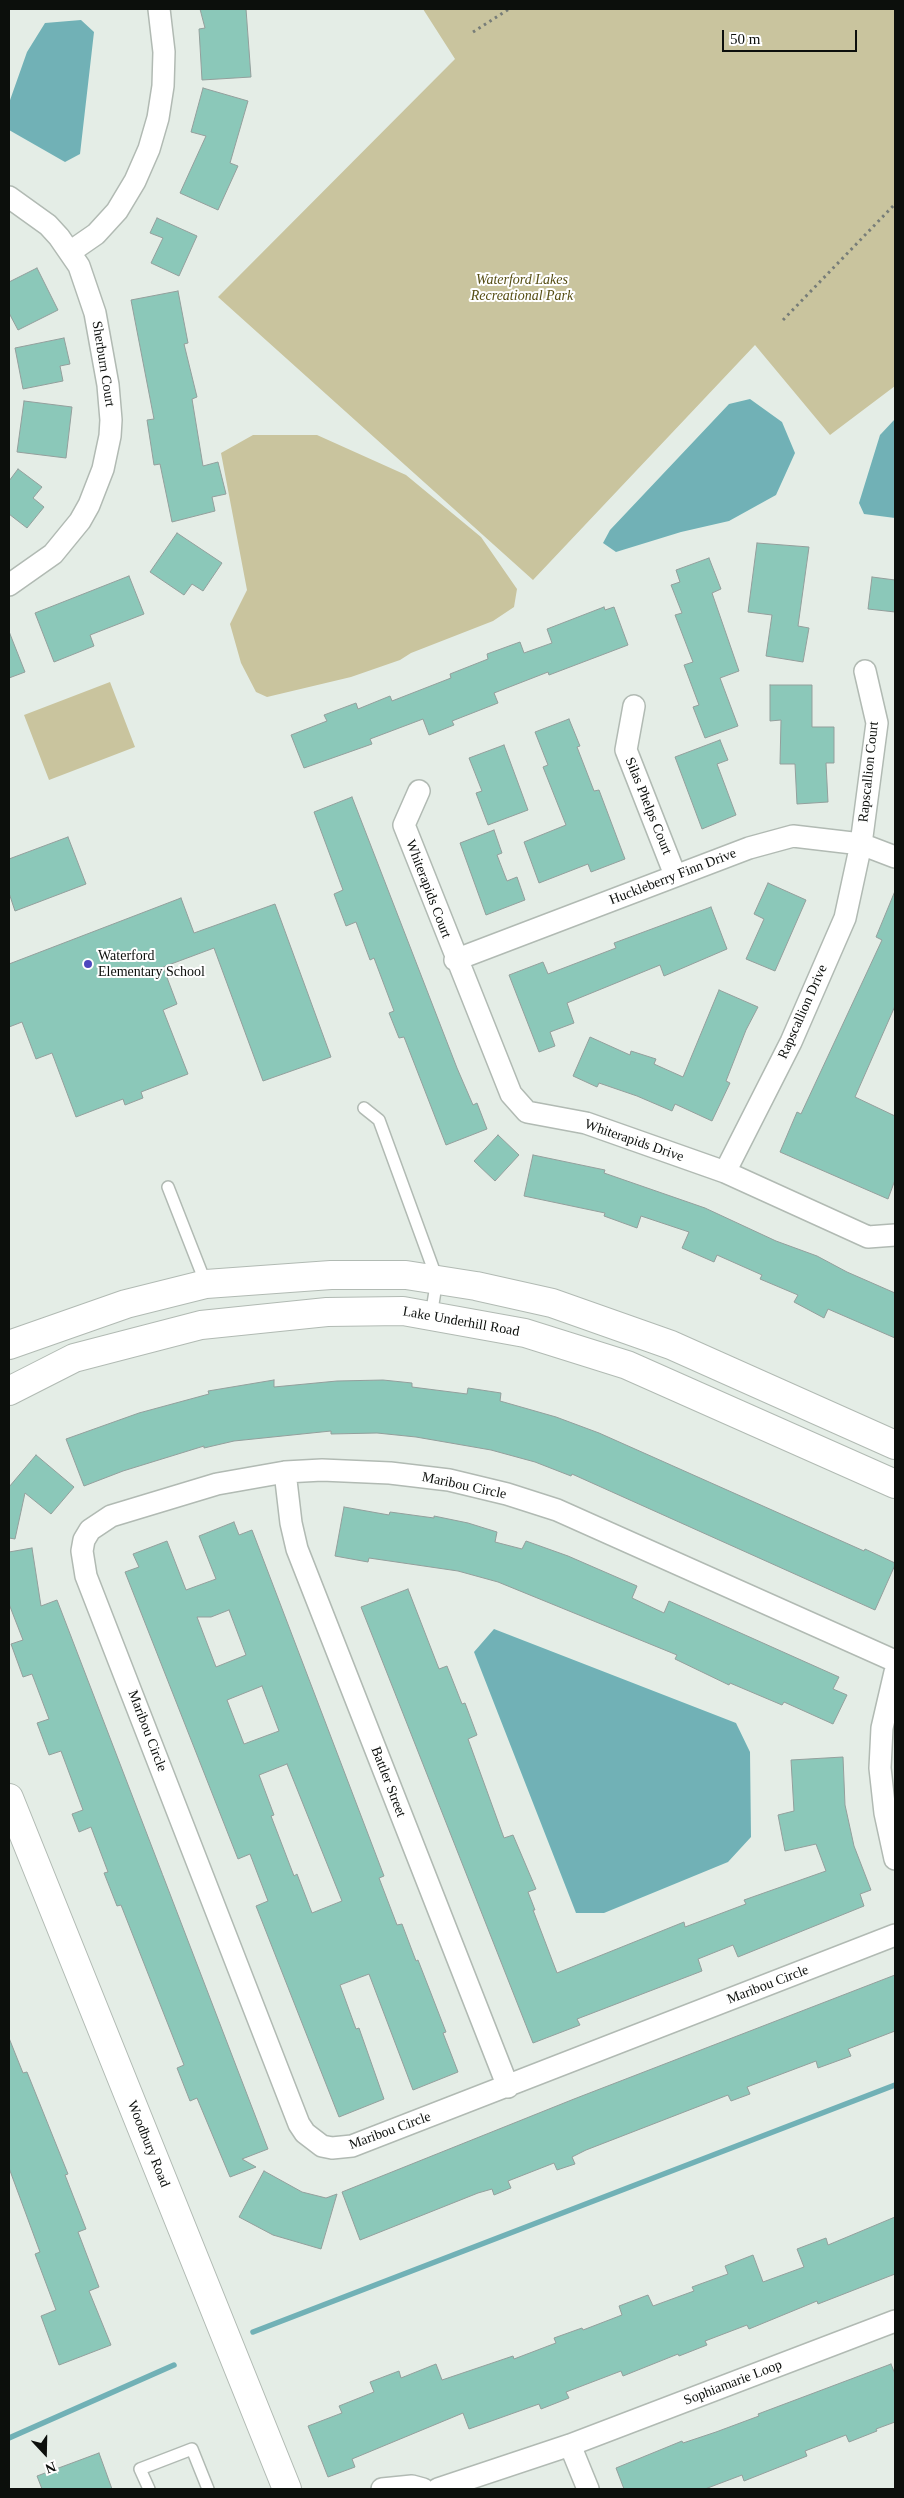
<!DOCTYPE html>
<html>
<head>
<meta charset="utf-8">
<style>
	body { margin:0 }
	#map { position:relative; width:904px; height:2498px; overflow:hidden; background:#e4ede6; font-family:Georgia,serif }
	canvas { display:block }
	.frame { position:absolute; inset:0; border:10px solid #0c0f0c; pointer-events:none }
	.north { position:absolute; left:20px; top:2428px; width:50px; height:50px; -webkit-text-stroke:4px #fff; paint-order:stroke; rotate:159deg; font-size:14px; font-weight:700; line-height:20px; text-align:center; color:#0c0f0c }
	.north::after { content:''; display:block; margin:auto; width:18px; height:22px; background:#0c0f0c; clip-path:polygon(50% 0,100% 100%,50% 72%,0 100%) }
	.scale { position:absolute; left:722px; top:30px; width:135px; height:22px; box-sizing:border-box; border:2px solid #0c0f0c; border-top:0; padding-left:6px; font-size:15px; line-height:18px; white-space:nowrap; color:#0c0f0c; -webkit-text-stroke:4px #fff; paint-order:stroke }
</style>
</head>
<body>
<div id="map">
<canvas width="904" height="2498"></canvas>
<div class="frame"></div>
<div class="north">N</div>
<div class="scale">50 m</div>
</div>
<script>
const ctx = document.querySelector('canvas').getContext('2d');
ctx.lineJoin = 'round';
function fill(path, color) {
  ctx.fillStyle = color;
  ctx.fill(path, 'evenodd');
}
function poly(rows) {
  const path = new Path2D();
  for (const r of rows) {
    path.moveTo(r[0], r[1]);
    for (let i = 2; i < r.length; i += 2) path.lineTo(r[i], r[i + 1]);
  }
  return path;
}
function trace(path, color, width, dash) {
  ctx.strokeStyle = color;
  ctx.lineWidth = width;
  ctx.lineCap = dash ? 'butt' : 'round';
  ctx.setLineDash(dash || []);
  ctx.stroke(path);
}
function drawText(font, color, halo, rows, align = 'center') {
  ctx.font = font + ' Georgia,serif';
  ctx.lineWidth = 4;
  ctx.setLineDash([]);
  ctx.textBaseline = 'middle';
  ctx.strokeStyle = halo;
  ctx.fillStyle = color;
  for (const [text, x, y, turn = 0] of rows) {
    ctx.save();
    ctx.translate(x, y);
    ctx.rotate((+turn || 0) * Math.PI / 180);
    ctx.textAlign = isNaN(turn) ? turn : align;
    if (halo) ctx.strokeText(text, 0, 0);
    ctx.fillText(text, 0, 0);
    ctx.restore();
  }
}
const green = poly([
	[423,9,895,9,895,386,830,435,755,345,533,580,218,297,455,59],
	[253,435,317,435,406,475,481,537,517,589,514,607,493,621,411,653,400,660,351,677,267,697,256,692,241,663,230,624,247,590,221,453],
	[110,682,135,747,49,780,24,715]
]);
const water = poly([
	[81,20,94,32,80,154,65,162,9,130,9,103,27,52,45,23],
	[750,399,782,422,795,453,776,495,729,521,681,532,616,552,603,543,610,530,729,404],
	[895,419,895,518,864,514,859,503,880,435],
	[494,1629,736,1723,750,1752,751,1837,728,1862,604,1913,576,1913,474,1652]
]);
const stream = poly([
	[253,2332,895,2085],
	[9,2438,174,2365]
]);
const building = poly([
	[200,9,246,9,251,77,202,80,199,29,205,28,200,9],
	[203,88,248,101,230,163,238,166,218,210,180,193,206,136,191,132,203,88],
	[157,218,197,236,179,276,151,263,163,238,150,233,157,218],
	[37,268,58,310,18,330,9,313,9,282,37,268],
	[178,291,188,343,184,344,197,397,192,399,203,466,218,462,226,494,212,497,215,511,172,522,160,464,154,465,147,420,154,419,131,300,178,291],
	[64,338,70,364,60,366,63,381,23,389,15,348,64,338],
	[24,401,72,407,66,458,17,452,24,401],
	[18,469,42,487,33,498,44,507,27,528,9,514,9,481,18,469],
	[177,533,222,563,203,591,192,584,184,595,150,572,177,533],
	[757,543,809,547,798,626,809,628,803,662,766,656,772,615,748,612,757,543],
	[709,558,721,589,712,593,739,671,720,678,738,726,705,738,693,707,699,705,684,665,693,662,675,615,682,613,671,585,680,582,676,570,709,558],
	[129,576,144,614,90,635,94,646,54,662,35,613,129,576],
	[872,577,895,580,895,612,868,609,872,577],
	[604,607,605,610,614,607,628,645,549,675,548,672,494,693,498,703,452,721,454,725,429,735,423,719,370,739,372,744,304,768,291,735,327,721,324,715,356,703,358,709,390,696,392,701,451,678,450,674,488,659,487,654,520,642,524,653,552,643,547,629,604,607],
	[10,634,25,672,9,678,9,635,10,634],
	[770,685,812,685,812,727,834,727,834,763,826,763,828,802,797,804,795,764,780,764,781,720,770,721,770,685],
	[569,719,580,746,577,747,594,791,599,790,625,859,591,872,588,864,539,883,524,842,566,825,543,767,548,765,535,732,569,719],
	[720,740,728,760,717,764,736,815,702,829,675,757,720,740],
	[504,745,528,810,488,825,476,793,482,791,469,758,504,745],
	[352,797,457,1068,473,1105,477,1103,487,1129,446,1145,404,1037,399,1038,389,1013,394,1011,374,958,370,960,356,922,346,926,334,894,343,890,314,812,352,797],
	[494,830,502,853,497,855,507,881,517,877,525,900,486,915,460,843,494,830],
	[68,837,86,884,15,911,9,893,9,859,68,837],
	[768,883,806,900,775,971,746,959,764,919,754,914,768,883],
	[895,891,895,1006,855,1097,895,1116,895,1180,888,1199,780,1152,797,1112,801,1114,882,940,876,937,895,891],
	[181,898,194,933,275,904,331,1057,263,1081,214,948,163,967,177,1004,163,1010,188,1074,141,1092,143,1098,125,1105,123,1099,76,1117,52,1053,36,1059,22,1022,9,1027,9,964,181,898],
	[711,907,727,949,664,976,660,965,567,1003,574,1023,550,1032,555,1046,539,1052,509,975,543,962,548,974,616,948,614,943,711,907],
	[719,990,758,1007,746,1030,726,1081,730,1083,712,1121,675,1104,672,1111,637,1096,599,1083,597,1087,573,1076,590,1037,630,1055,631,1051,656,1059,654,1064,683,1077,719,990],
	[498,1135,519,1155,495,1181,474,1161,498,1135],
	[533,1155,605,1170,604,1173,705,1208,776,1241,817,1256,847,1272,895,1293,895,1338,828,1309,824,1318,794,1302,798,1295,760,1279,762,1275,717,1255,714,1262,682,1248,689,1232,641,1216,637,1228,604,1216,605,1213,524,1196,533,1155],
	[274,1380,274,1387,337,1381,383,1380,412,1383,412,1387,467,1394,468,1388,501,1393,500,1401,556,1417,599,1433,864,1551,865,1549,895,1563,895,1565,875,1610,572,1474,571,1476,535,1462,491,1450,416,1437,377,1433,331,1434,331,1431,234,1441,204,1448,204,1446,123,1471,84,1486,66,1439,139,1413,209,1394,208,1391,274,1380],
	[36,1455,74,1487,51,1514,25,1493,15,1539,9,1538,9,1487,36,1455],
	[344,1507,389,1515,390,1512,434,1518,434,1516,468,1523,497,1532,495,1542,522,1549,526,1541,568,1556,637,1586,632,1598,664,1613,669,1601,839,1677,833,1689,847,1695,833,1724,784,1702,782,1705,730,1683,729,1685,675,1659,677,1655,498,1582,458,1571,369,1558,368,1562,335,1556,344,1507],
	[234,1522,239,1535,252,1530,384,1876,379,1878,397,1925,402,1924,416,1961,418,1960,446,2032,443,2033,458,2072,413,2090,369,1974,340,1985,356,2029,359,2028,384,2099,339,2117,256,1906,268,1901,250,1854,238,1859,125,1572,139,1567,133,1554,167,1541,186,1590,216,1579,199,1536,234,1522],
	[229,1610,246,1655,216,1667,197,1617,211,1617,229,1610],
	[262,1686,279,1731,244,1744,227,1700,262,1686],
	[287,1764,342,1901,312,1913,297,1874,294,1876,271,1816,274,1815,259,1775,287,1764],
	[32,1548,41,1606,57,1600,268,2149,242,2159,256,2167,230,2177,197,2098,190,2101,177,2068,184,2065,121,1905,117,1906,104,1873,108,1872,91,1827,79,1832,72,1814,83,1810,61,1751,49,1755,37,1723,49,1719,32,1674,23,1677,11,1644,23,1640,9,1604,9,1552,32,1548],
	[408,1589,439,1669,447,1666,462,1704,465,1703,477,1735,468,1739,504,1838,513,1835,536,1889,528,1892,535,1910,533,1910,557,1973,684,1922,685,1927,746,1904,744,1900,826,1871,816,1844,785,1851,778,1815,794,1811,791,1760,843,1757,845,1805,854,1846,871,1890,860,1894,864,1906,738,1957,733,1945,698,1959,702,1971,577,2019,580,2025,533,2043,361,1607,408,1589],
	[895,1975,895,2031,848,2049,851,2056,818,2068,816,2061,747,2087,750,2094,731,2101,728,2095,586,2150,572,2157,575,2164,557,2170,554,2163,508,2181,511,2188,494,2195,492,2189,478,2193,360,2240,342,2192,574,2099,895,1975],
	[9,2038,23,2073,27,2072,68,2174,65,2175,86,2229,78,2232,99,2287,89,2291,111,2345,59,2365,41,2316,56,2310,35,2254,40,2252,9,2168,9,2038],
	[264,2171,302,2192,326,2198,337,2194,321,2249,273,2235,239,2217,264,2171],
	[895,2217,895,2274,818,2304,817,2301,749,2329,747,2325,705,2341,707,2345,679,2356,678,2354,623,2376,621,2371,566,2392,569,2398,541,2409,539,2404,469,2429,463,2413,352,2459,355,2467,328,2477,308,2426,342,2413,339,2406,374,2392,370,2382,399,2371,401,2378,436,2364,442,2380,513,2356,514,2359,556,2343,554,2338,582,2328,583,2330,622,2315,619,2306,648,2295,653,2306,694,2291,692,2287,728,2274,725,2266,753,2255,763,2282,804,2267,797,2249,826,2238,828,2245,895,2217],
	[891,2364,895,2374,895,2422,876,2429,877,2431,849,2442,846,2435,805,2451,807,2456,744,2481,742,2475,705,2489,624,2489,616,2468,682,2441,683,2443,716,2432,759,2416,758,2414,891,2364],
	[99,2453,112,2489,42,2489,37,2476,99,2453]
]);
const path = poly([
	[473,32,509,9],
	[783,320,895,204]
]);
const lane = poly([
	[364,1108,379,1120,437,1279,431,1316],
	[168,1187,206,1284],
	[149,2489,140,2469,192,2449,208,2489]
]);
const street = poly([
	[9,197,48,225,59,237,79,266,95,313,108,385,111,420,110,436,103,469,89,505,80,521,53,554,9,585],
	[70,252,96,234,117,211,135,181,149,149,158,118,163,86,164,52,159,9],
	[634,706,626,750,675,875],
	[419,791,404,825,511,1094,527,1112,586,1123,725,1172,868,1237,895,1235],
	[455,960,749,848,793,836,861,844,895,857],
	[725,1172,791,1042,845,918,861,844,877,723,865,671],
	[285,1472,291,1523,297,1549,508,2087],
	[895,1661,557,1510,507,1494,449,1480,390,1473,322,1470,285,1472,217,1484,111,1516,90,1530,84,1540,82,1551,86,1576,299,2124,305,2133,322,2146,332,2148,352,2146,895,1935],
	[895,1672,882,1728,880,1768,885,1813,895,1859],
	[570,2445,588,2489],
	[382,2489,412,2486,423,2489],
	[438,2489,570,2445,895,2321]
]);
const secondary = poly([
	[9,1345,126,1304,206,1284,331,1275,406,1275,476,1286,552,1303,671,1345,895,1445],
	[9,1391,74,1358,201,1325,327,1312,403,1311,525,1333,627,1365,895,1484],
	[9,1798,287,2489]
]);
const markers = [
	[88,964,5,"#4e47be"]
];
const parkNames = [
	["Waterford Lakes",522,280],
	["Recreational Park",522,296]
];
const streetNames = [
	["Sherburn Court",103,364,81],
	["Rapscallion Court",869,772,-84],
	["Silas Phelps Court",648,806,68],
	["Huckleberry Finn Drive",673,877,-21],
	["Whiterapids Court",428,889,69],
	["Rapscallion Drive",803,1012,-66],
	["Whiterapids Drive",634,1141,19],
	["Lake Underhill Road",461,1322,10],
	["Maribou Circle",464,1486,12],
	["Maribou Circle",147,1731,69],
	["Battler Street",388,1782,69],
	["Maribou Circle",768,1985,-21],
	["Maribou Circle",390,2131,-20],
	["Woodbury Road",148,2144,68],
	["Sophiamarie Loop",733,2383,-21]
];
const poiNames = [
	["Waterford",98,956],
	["Elementary School",98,972]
];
fill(green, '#c9c49e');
fill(water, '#71b1b6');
trace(stream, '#71b1b6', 5.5);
fill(building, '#8bc8b9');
trace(building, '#939f9c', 1);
trace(lane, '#b1bab3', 14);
trace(street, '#b1bab3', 24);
trace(secondary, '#b1bab3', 30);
trace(path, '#777d78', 3, [2.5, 4]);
trace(lane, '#fff', 11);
trace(street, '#fff', 21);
trace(secondary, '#fff', 28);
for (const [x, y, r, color] of markers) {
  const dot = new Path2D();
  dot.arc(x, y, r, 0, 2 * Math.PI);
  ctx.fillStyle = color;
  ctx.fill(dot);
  trace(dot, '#fff', 2);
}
drawText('italic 14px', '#554d13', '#fff', parkNames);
drawText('14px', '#0c0f0c', '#fff', streetNames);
drawText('14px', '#0c0f0c', '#fff', poiNames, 'left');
</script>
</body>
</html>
